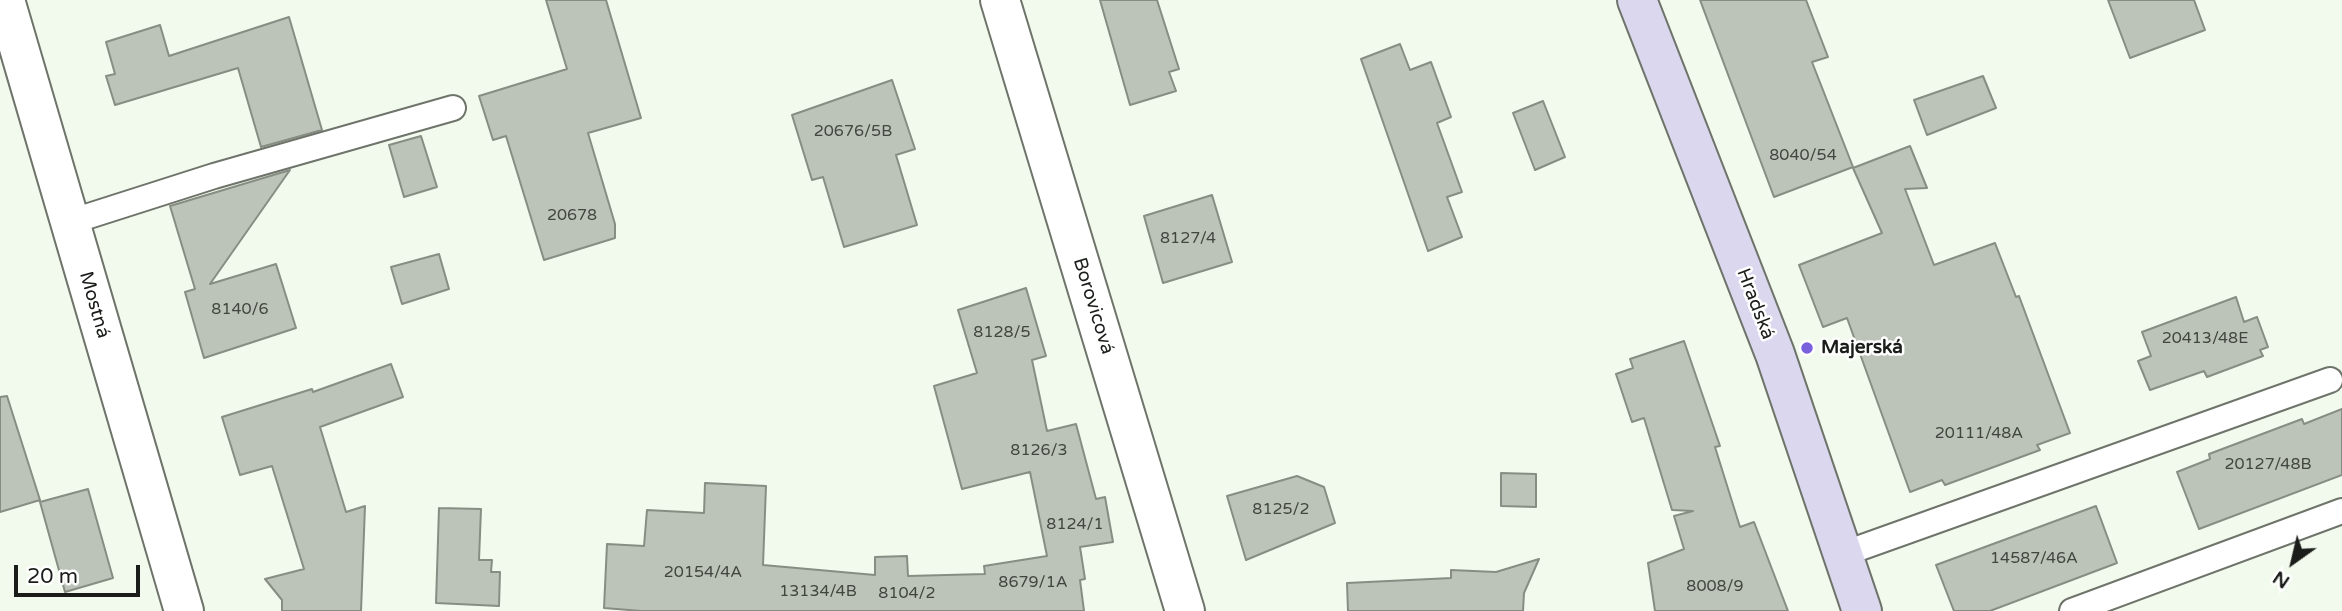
<!DOCTYPE html>
<html>
<head>
<meta charset="utf-8">
<style>
	body { margin:0 }
	#map { position:relative; width:2342px; height:611px; overflow:hidden; background:#f2faed; font-family:"Varela Round",sans-serif }
	canvas { display:block }
	.north { position:absolute; left:2258px; top:527px; width:70px; height:70px; -webkit-text-stroke:5px #fff; paint-order:stroke; rotate:214deg; font-size:19px; font-weight:700; line-height:28px; text-align:center; color:#1a1d19 }
	.north::after { content:''; display:block; margin:auto; width:24px; height:32px; background:#1a1d19; clip-path:polygon(50% 0,100% 100%,50% 72%,0 100%) }
	.scale { position:absolute; left:14px; top:565px; width:126px; height:32px; box-sizing:border-box; border:4px solid #1a1d19; border-top:0; padding-left:9px; font-size:21px; line-height:24px; white-space:nowrap; color:#1a1d19; -webkit-text-stroke:5px #fff; paint-order:stroke }
</style>
</head>
<body>
<div id="map">
<canvas width="2342" height="611"></canvas>
<div class="north">N</div>
<div class="scale">20 m</div>
</div>
<script>
const ctx = document.querySelector('canvas').getContext('2d');
ctx.lineJoin = 'round';
function fill(path, color) {
  ctx.fillStyle = color;
  ctx.fill(path, 'evenodd');
}
function poly(rows) {
  const path = new Path2D();
  for (const r of rows) {
    path.moveTo(r[0], r[1]);
    for (let i = 2; i < r.length; i += 2) path.lineTo(r[i], r[i + 1]);
  }
  return path;
}
function trace(path, color, width, dash) {
  ctx.strokeStyle = color;
  ctx.lineWidth = width;
  ctx.lineCap = dash ? 'butt' : 'round';
  ctx.setLineDash(dash || []);
  ctx.stroke(path);
}
function drawText(font, color, halo, rows, align = 'center') {
  ctx.font = font + ' "Varela Round",sans-serif';
  ctx.lineWidth = 5;
  ctx.setLineDash([]);
  ctx.textBaseline = 'middle';
  ctx.strokeStyle = halo;
  ctx.fillStyle = color;
  for (const [text, x, y, turn = 0] of rows) {
    ctx.save();
    ctx.translate(x, y);
    ctx.rotate((+turn || 0) * Math.PI / 180);
    ctx.textAlign = isNaN(turn) ? turn : align;
    if (halo) ctx.strokeText(text, 0, 0);
    ctx.fillText(text, 0, 0);
    ctx.restore();
  }
}
const building = poly([
	[546,0,606,0,641,118,588,133,615,224,615,238,544,260,506,136,493,140,479,96,567,69,546,0],
	[1100,0,1157,0,1179,69,1169,72,1176,91,1130,105,1100,0],
	[1700,0,1806,0,1828,57,1812,62,1853,167,1774,197,1700,0],
	[2108,0,2194,0,2205,30,2130,58,2108,0],
	[289,17,322,130,261,147,238,68,115,105,106,76,115,74,106,42,160,25,169,56,289,17],
	[1400,44,1410,70,1431,62,1451,117,1437,123,1462,192,1447,197,1462,237,1428,251,1361,59,1400,44],
	[1983,76,1996,108,1927,135,1914,100,1983,76],
	[892,80,915,149,896,155,917,225,844,247,823,177,812,180,792,115,892,80],
	[1543,101,1565,157,1535,170,1513,113,1543,101],
	[421,136,437,187,404,197,389,145,421,136],
	[1910,146,1927,188,1905,189,1934,265,1995,243,2016,297,2019,296,2070,433,2037,445,2040,450,1945,485,1942,480,1910,492,1847,318,1823,327,1799,265,1882,233,1853,168,1910,146],
	[290,170,210,284,276,264,296,328,204,358,185,292,195,289,170,206,290,170],
	[1212,195,1232,262,1163,283,1144,216,1212,195],
	[439,254,449,289,402,304,391,267,439,254],
	[1026,288,1046,356,1032,360,1047,431,1076,424,1096,499,1105,497,1113,542,1080,547,1085,579,1080,580,1084,611,641,611,604,608,607,544,644,546,647,510,704,513,705,483,766,486,763,565,875,575,875,557,907,556,908,576,985,574,984,566,1047,556,1030,472,962,489,934,386,977,373,958,310,1026,288],
	[2236,297,2244,322,2257,317,2268,347,2260,350,2263,356,2207,377,2204,371,2150,390,2138,361,2151,356,2142,332,2236,297],
	[1684,341,1720,446,1715,447,1740,527,1754,522,1788,611,1655,611,1648,563,1684,549,1674,516,1693,511,1672,510,1644,418,1632,422,1616,374,1633,368,1630,359,1684,341],
	[391,364,403,397,320,427,346,512,365,506,361,611,282,611,282,600,265,579,304,569,272,466,240,475,222,417,312,389,313,392,391,364],
	[7,396,40,500,0,512,0,397,7,396],
	[2342,409,2342,475,2199,529,2177,472,2210,459,2209,454,2302,419,2304,424,2342,409],
	[1501,473,1536,474,1536,507,1501,506,1501,473],
	[1297,476,1324,487,1335,523,1246,560,1227,496,1297,476],
	[88,489,113,578,65,592,40,502,88,489],
	[2096,506,2117,563,1990,611,1954,611,1936,565,2096,506],
	[439,508,481,509,479,560,492,560,491,572,500,572,499,606,436,603,439,508],
	[1539,559,1524,593,1523,611,1348,611,1347,583,1451,578,1451,570,1496,572,1539,559]
]);
const lane = poly([
	[70,222,214,176,453,108],
	[1843,554,2330,380],
	[2072,611,2342,511]
]);
const street = poly([
	[5,0,184,611],
	[1000,0,1185,611]
]);
const secondary = poly([
	[1637,0,1775,354,1862,611]
]);
const markers = [
	[1807,348,7,"#7a61dc"]
];
const numberNames = [
	["20676/5B",853,132],
	["8040/54",1803,156],
	["20678",572,216],
	["8127/4",1188,239],
	["8140/6",240,310],
	["8128/5",1002,333],
	["20413/48E",2205,339],
	["20111/48A",1979,434],
	["8126/3",1039,451],
	["20127/48B",2268,465],
	["8125/2",1281,510],
	["8124/1",1075,525],
	["14587/46A",2034,559],
	["20154/4A",703,573],
	["8679/1A",1033,583],
	["8008/9",1715,587],
	["13134/4B",818,592],
	["8104/2",907,594]
];
const streetNames = [
	["Hradská",1755,304,69],
	["Mostná",94,305,74],
	["Borovicová",1093,306,73]
];
const poiNames = [
	["Majerská",1821,348]
];
fill(building, '#bcc3b8');
trace(building, '#878d82', 2);
trace(lane, '#6e746a', 28);
trace(street, '#6e746a', 42);
trace(secondary, '#6e746a', 42);
trace(lane, '#fff', 24);
trace(street, '#fff', 38);
trace(secondary, '#dbd7ef', 38);
for (const [x, y, r, color] of markers) {
  const dot = new Path2D();
  dot.arc(x, y, r, 0, 2 * Math.PI);
  ctx.fillStyle = color;
  ctx.fill(dot);
  trace(dot, '#fff', 2.5);
}
drawText('16px', '#424641', null, numberNames);
drawText('19px', '#1a1d19', '#fff', streetNames);
drawText('bold 19px', '#1a1d19', '#fff', poiNames, 'left');
</script>
</body>
</html>
